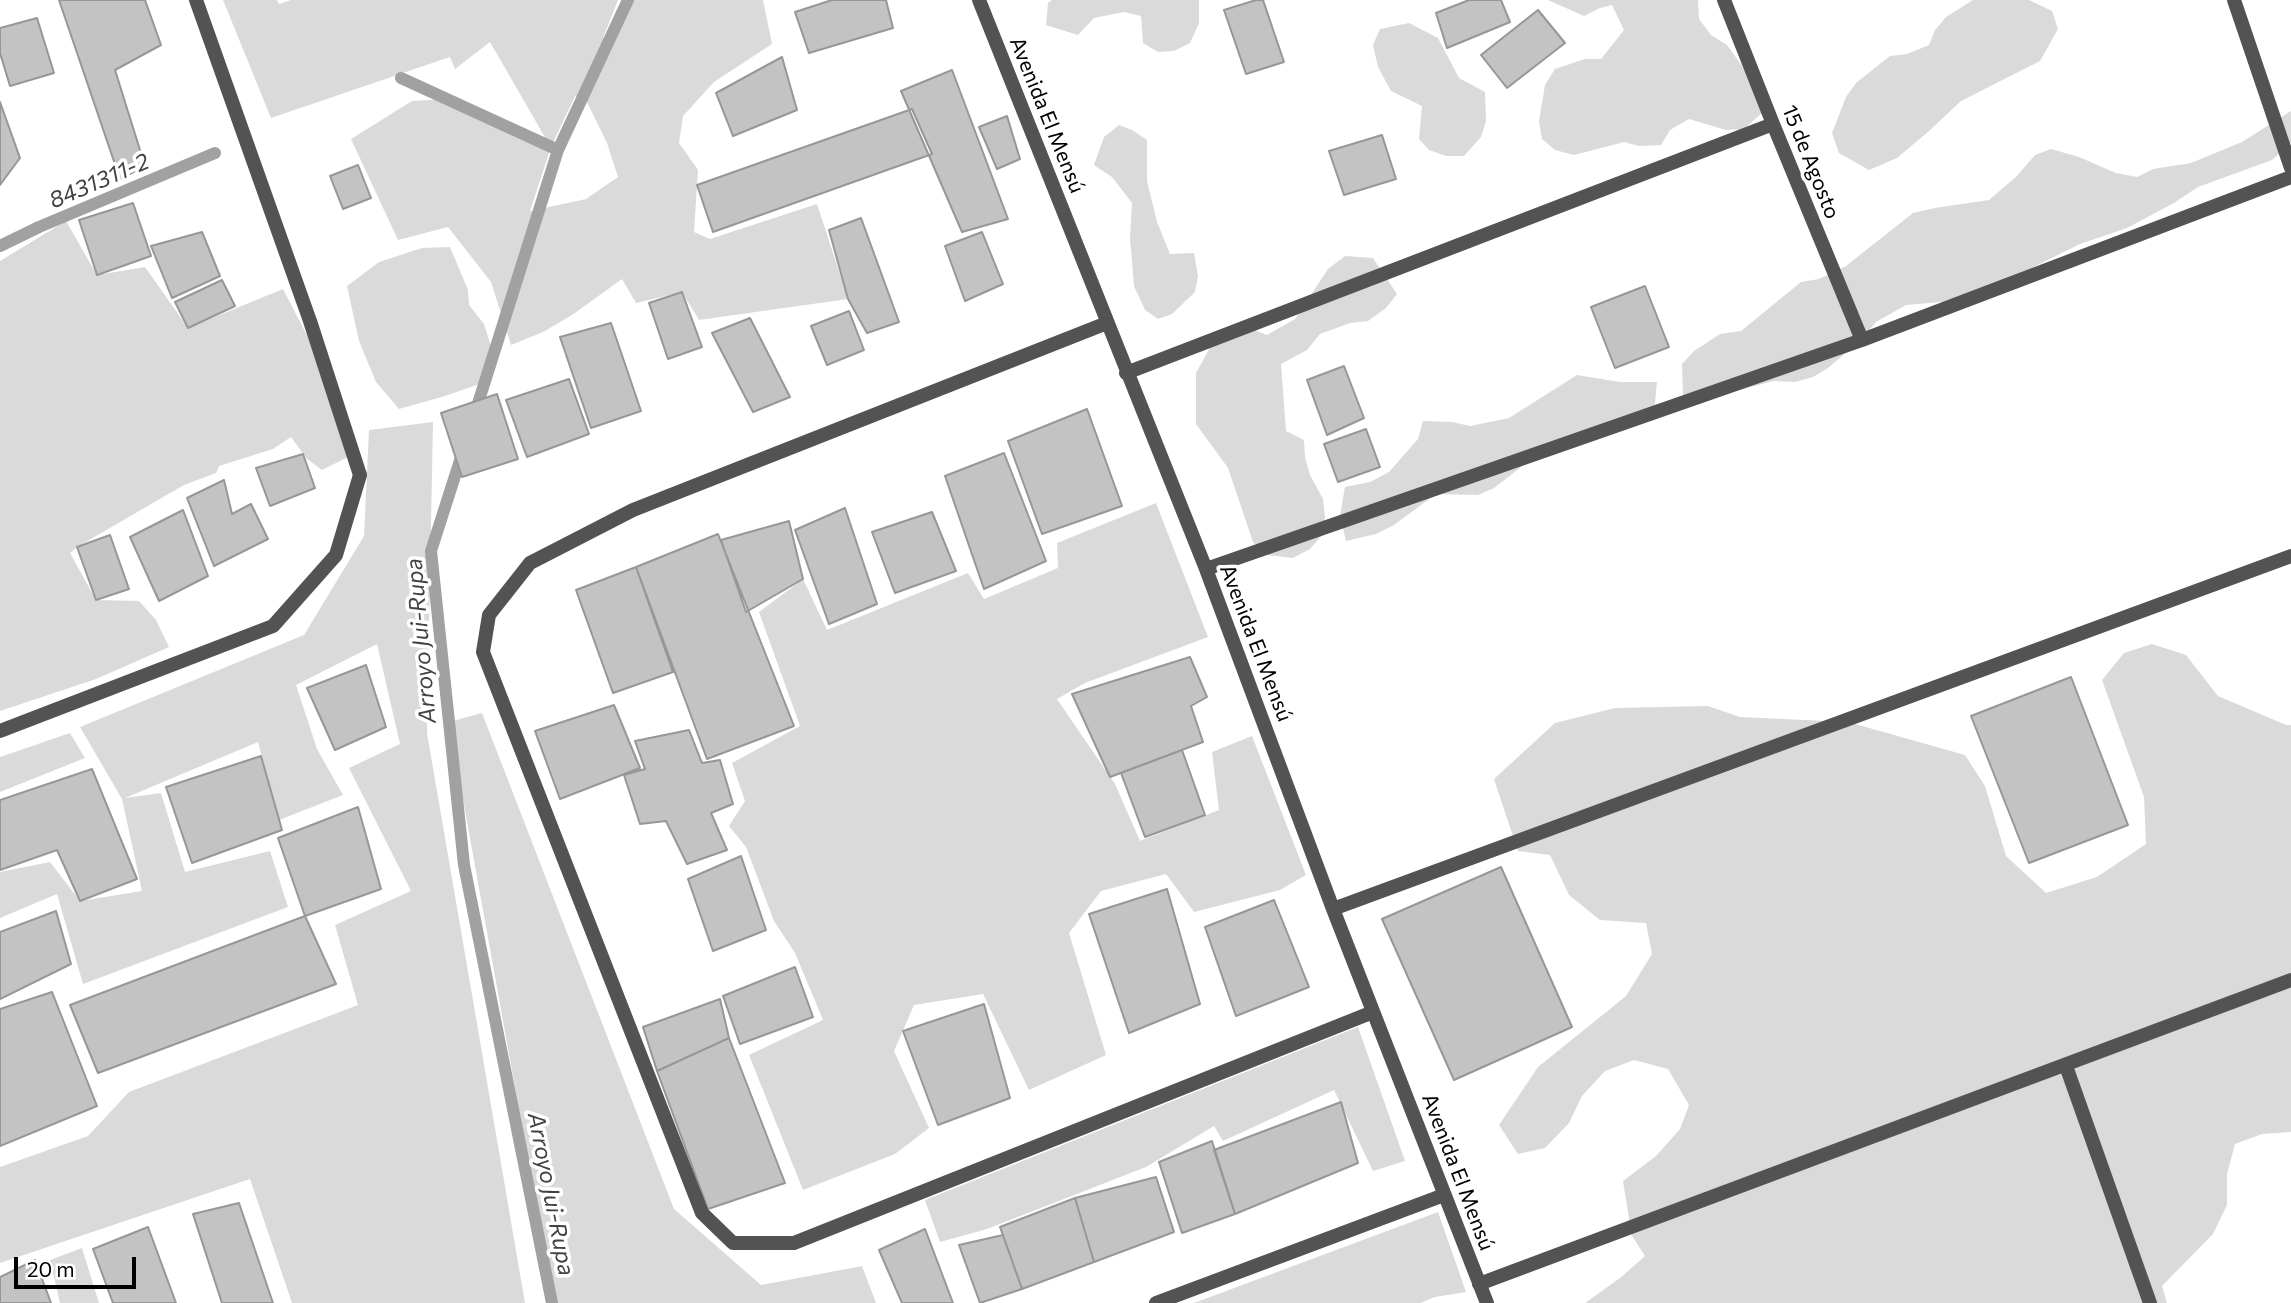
<!DOCTYPE html>
<html>
<head>
<meta charset="utf-8">
<style>
	body { margin:0 }
	#map { position:relative; width:2291px; height:1303px; overflow:hidden; background:#fff; font-family:Commissioner,sans-serif }
	canvas { display:block }
	.scale { position:absolute; left:14px; top:1257px; width:122px; height:32px; box-sizing:border-box; border:4px solid #000; border-top:0; padding-left:9px; font-size:21px; line-height:24px; white-space:nowrap; color:#000; -webkit-text-stroke:5px #fff; paint-order:stroke }
</style>
</head>
<body>
<div id="map">
<canvas width="2291" height="1303"></canvas>
<div class="scale">20 m</div>
</div>
<script>
const ctx = document.querySelector('canvas').getContext('2d');
ctx.lineJoin = 'round';
function fill(path, color) {
  ctx.fillStyle = color;
  ctx.fill(path, 'evenodd');
}
function poly(rows) {
  const path = new Path2D();
  for (const r of rows) {
    path.moveTo(r[0], r[1]);
    for (let i = 2; i < r.length; i += 2) path.lineTo(r[i], r[i + 1]);
  }
  return path;
}
function trace(path, color, width, dash) {
  ctx.strokeStyle = color;
  ctx.lineWidth = width;
  ctx.lineCap = dash ? 'butt' : 'round';
  ctx.setLineDash(dash || []);
  ctx.stroke(path);
}
function drawText(font, color, halo, rows, align = 'center') {
  ctx.font = font + ' Commissioner,sans-serif';
  ctx.lineWidth = 7;
  ctx.setLineDash([]);
  ctx.textBaseline = 'middle';
  ctx.strokeStyle = halo;
  ctx.fillStyle = color;
  for (const [text, x, y, turn = 0] of rows) {
    ctx.save();
    ctx.translate(x, y);
    ctx.rotate((+turn || 0) * Math.PI / 180);
    ctx.textAlign = isNaN(turn) ? turn : align;
    if (halo) ctx.strokeText(text, 0, 0);
    ctx.fillText(text, 0, 0);
    ctx.restore();
  }
}
const green = poly([
	[223,0,277,0,279,4,291,0,618,0,603,38,615,28,628,0,763,0,772,44,714,82,683,116,679,143,698,170,694,232,710,239,817,204,848,299,699,320,682,292,636,303,622,279,572,315,543,332,511,345,491,282,448,227,398,240,351,139,412,101,449,99,550,146,490,42,455,69,450,57,271,118],
	[575,96,585,98,607,143,618,177,586,199,530,211,551,147],
	[1052,0,1199,0,1199,23,1190,43,1174,51,1158,52,1143,43,1141,16,1124,12,1094,18,1078,35,1046,25,1048,3],
	[1548,0,1698,0,1699,19,1711,35,1727,45,1763,95,1763,112,1744,129,1726,130,1689,119,1670,130,1661,145,1639,146,1624,142,1574,155,1555,150,1542,139,1539,121,1545,85,1555,69,1585,59,1601,59,1624,30,1612,5,1600,8,1584,16],
	[1973,0,2029,0,2052,11,2058,29,2040,61,1961,101,1929,131,1897,158,1869,170,1839,153,1832,133,1846,97,1856,83,1890,56,1907,54,1929,45,1935,30,1946,17],
	[1409,23,1438,38,1459,78,1485,92,1486,121,1481,137,1464,156,1446,156,1429,150,1419,139,1422,106,1391,91,1378,67,1373,45,1380,29],
	[2291,111,2291,143,2272,160,2198,187,2174,203,2127,228,2080,244,1985,291,1951,301,1906,305,1876,322,1861,340,1828,368,1813,377,1795,382,1774,381,1700,400,1683,395,1682,364,1694,351,1720,334,1741,331,1801,282,1819,279,1846,266,1913,213,1935,208,1989,200,2017,176,2035,155,2051,149,2079,157,2116,173,2137,177,2153,169,2191,163,2242,142],
	[1119,125,1132,130,1147,140,1147,181,1157,222,1170,254,1194,253,1198,276,1195,292,1172,314,1158,319,1145,310,1134,286,1130,238,1132,203,1112,177,1094,165,1104,137],
	[66,221,97,275,145,267,188,328,283,289,332,384,354,454,322,470,307,459,291,437,273,449,219,466,216,473,184,485,77,547,70,553,96,600,139,601,156,620,169,647,96,679,0,711,0,261],
	[450,247,468,290,469,305,484,324,494,356,488,381,445,396,399,409,376,382,359,341,347,286,379,262,422,248],
	[1345,256,1373,258,1397,294,1386,308,1368,321,1350,323,1320,334,1307,350,1281,364,1286,431,1304,440,1305,457,1310,475,1323,499,1325,517,1322,535,1310,549,1293,558,1267,555,1253,542,1228,468,1196,424,1196,373,1212,344,1252,329,1267,335,1295,319,1328,269],
	[1577,375,1620,382,1657,382,1654,413,1529,461,1494,488,1478,495,1436,494,1394,525,1376,534,1346,541,1340,516,1345,487,1370,482,1389,472,1418,439,1423,421,1452,422,1470,426,1509,418],
	[433,422,427,733,525,1303,292,1303,250,1179,0,1263,0,1167,88,1136,129,1092,358,1005,335,925,411,891,349,768,400,744,377,644,296,685,317,749,343,795,279,820,258,742,125,798,161,793,185,872,270,851,288,907,83,984,57,894,0,918,0,872,50,862,80,901,142,891,122,799,80,727,304,635,364,536,369,430],
	[1156,503,1208,637,1085,683,1057,699,1115,784,1140,841,1219,810,1212,752,1252,736,1306,875,1280,890,1194,912,1166,874,1101,891,1069,933,1106,1055,1029,1090,983,994,914,1005,894,1051,929,1128,895,1154,803,1190,749,1055,823,1020,795,953,774,921,746,847,729,826,745,801,732,763,800,726,759,612,803,579,827,630,968,573,984,599,1058,568,1057,543],
	[2152,644,2186,655,2218,696,2286,725,2291,725,2291,1132,2262,1134,2235,1144,2227,1174,2227,1205,2213,1234,2162,1286,2167,1303,1585,1303,1620,1278,1645,1256,1632,1236,1623,1181,1656,1156,1680,1129,1689,1105,1668,1069,1634,1060,1605,1071,1582,1096,1569,1123,1545,1148,1518,1154,1499,1125,1538,1067,1626,996,1652,954,1646,923,1600,920,1569,895,1550,855,1518,851,1494,779,1555,723,1615,708,1708,706,1740,717,1848,722,1965,755,1985,786,2006,856,2046,893,2097,877,2146,844,2144,797,2102,680,2124,653],
	[482,713,674,1209,761,1285,862,1266,876,1303,554,1303,449,722],
	[70,733,85,758,0,792,0,757],
	[1358,1027,1405,1161,1373,1171,1334,1090,1223,1141,1214,1126,1146,1167,987,1229,940,1242,925,1200],
	[1438,1212,1466,1292,1435,1297,1420,1303,1194,1303],
	[82,1248,99,1303,60,1303,50,1260]
]);
const stream = poly([
	[401,78,558,150],
	[0,246,39,227,215,153],
	[475,413,558,150,628,0],
	[463,451,431,551,449,722,464,865,552,1303]
]);
const building = poly([
	[59,0,145,0,161,45,115,70,145,166,120,179,59,0],
	[832,0,886,0,893,28,809,53,795,12,832,0],
	[1256,0,1263,0,1284,62,1246,74,1224,10,1256,0],
	[1469,0,1501,0,1510,22,1447,48,1436,13,1469,0],
	[1538,10,1565,43,1507,88,1481,55,1538,10],
	[37,18,54,73,10,86,0,53,0,28,37,18],
	[782,57,797,110,733,136,716,93,782,57],
	[952,70,1008,219,962,232,901,91,952,70],
	[0,102,20,158,0,185,0,102],
	[912,109,932,154,713,232,697,185,912,109],
	[1007,116,1020,159,997,169,979,127,1007,116],
	[1382,135,1396,179,1344,195,1329,151,1382,135],
	[358,165,371,198,343,209,330,176,358,165],
	[133,203,151,256,97,275,79,220,133,203],
	[861,218,899,322,867,333,848,299,829,230,861,218],
	[202,232,220,276,172,298,151,246,202,232],
	[982,232,1003,284,965,301,945,246,982,232],
	[222,280,235,306,188,328,175,302,222,280],
	[1645,286,1669,347,1615,368,1591,307,1645,286],
	[682,292,702,347,668,359,649,303,682,292],
	[849,311,864,350,827,365,811,326,849,311],
	[750,318,790,397,753,412,712,333,750,318],
	[611,323,641,411,591,428,560,337,611,323],
	[1344,366,1364,418,1327,435,1307,380,1344,366],
	[569,379,589,434,527,457,506,400,569,379],
	[497,394,518,459,462,477,441,413,497,394],
	[1087,409,1122,506,1042,534,1008,441,1087,409],
	[1366,429,1380,467,1338,482,1324,444,1366,429],
	[1004,453,1046,561,984,589,945,476,1004,453],
	[303,454,315,488,270,506,256,468,303,454],
	[224,480,232,514,251,504,268,539,214,566,187,498,224,480],
	[845,508,877,604,829,624,795,530,845,508],
	[183,510,208,576,159,601,130,537,183,510],
	[932,512,956,571,895,593,872,532,932,512],
	[789,521,803,579,746,612,721,540,789,521],
	[718,534,794,726,707,759,636,567,718,534],
	[110,535,129,589,96,600,77,547,110,535],
	[636,567,673,672,613,693,576,590,636,567],
	[1190,657,1207,697,1191,706,1203,742,1110,777,1072,694,1190,657],
	[366,665,386,727,335,750,307,688,366,665],
	[2071,677,2128,825,2029,863,1971,716,2071,677],
	[614,705,640,768,560,799,535,731,614,705],
	[689,730,702,763,720,760,733,804,711,813,727,850,687,864,666,821,640,824,624,775,645,769,635,741,689,730],
	[1182,750,1205,815,1145,837,1121,773,1182,750],
	[261,756,282,830,192,863,166,787,261,756],
	[92,769,137,879,80,901,57,850,0,870,0,800,92,769],
	[358,807,381,889,305,916,278,838,358,807],
	[741,856,766,930,713,951,688,879,741,856],
	[1501,867,1572,1027,1454,1080,1382,919,1501,867],
	[1167,889,1200,1004,1129,1033,1089,914,1167,889],
	[1274,900,1309,987,1236,1016,1205,927,1274,900],
	[56,911,71,964,0,999,0,932,56,911],
	[305,916,336,984,98,1073,70,1005,305,916],
	[795,967,813,1017,740,1044,723,996,795,967],
	[52,992,97,1106,0,1146,0,1009,52,992],
	[720,999,729,1038,657,1071,643,1027,720,999],
	[984,1004,1010,1098,938,1125,903,1031,984,1004],
	[729,1038,785,1183,708,1209,657,1071,729,1038],
	[1341,1102,1358,1163,1235,1214,1214,1150,1341,1102],
	[1212,1141,1235,1214,1182,1233,1159,1162,1212,1141],
	[1156,1177,1174,1232,1094,1262,1075,1198,1156,1177],
	[1075,1198,1094,1262,1022,1289,1000,1227,1075,1198],
	[239,1203,273,1303,222,1303,193,1214,239,1203],
	[148,1227,176,1303,113,1303,93,1249,148,1227],
	[925,1229,953,1303,902,1303,879,1250,925,1229],
	[1003,1235,1022,1289,980,1303,959,1245,1003,1235],
	[35,1260,51,1303,0,1303,0,1277,35,1260]
]);
const minor = poly([
	[979,0,1206,569,1333,909,1487,1303],
	[1724,0,1773,124,1862,340],
	[2234,0,2291,168],
	[1107,323,633,510,530,563,489,615,483,652,702,1213,733,1243,794,1243,1373,1012],
	[1126,373,1773,124],
	[1206,569,1862,340,2291,177],
	[0,731,273,626,336,555,360,475,310,321,196,0],
	[1333,909,2291,556],
	[2066,1066,2150,1303],
	[1479,1284,2291,980],
	[1156,1303,1444,1195]
]);
const streetNames = [
	["Avenida El Mensú",1047,115,68],
	["15 de Agosto",1811,162,68],
	["Avenida El Mensú",1256,643,69],
	["Avenida El Mensú",1458,1172,69]
];
const waterNames = [
	["8431311-2",99,181,-23],
	["Arroyo Jui-Rupa",421,641,-95],
	["Arroyo Jui-Rupa",551,1194,79]
];
fill(green, '#dadada');
trace(stream, '#a1a1a1', 12);
fill(building, '#c3c3c3');
trace(building, '#979797', 2);
trace(minor, '#535353', 14);
drawText('21px', '#000', '#fff', streetNames);
drawText('italic 23px', '#424242', '#fff', waterNames);
</script>
</body>
</html>
